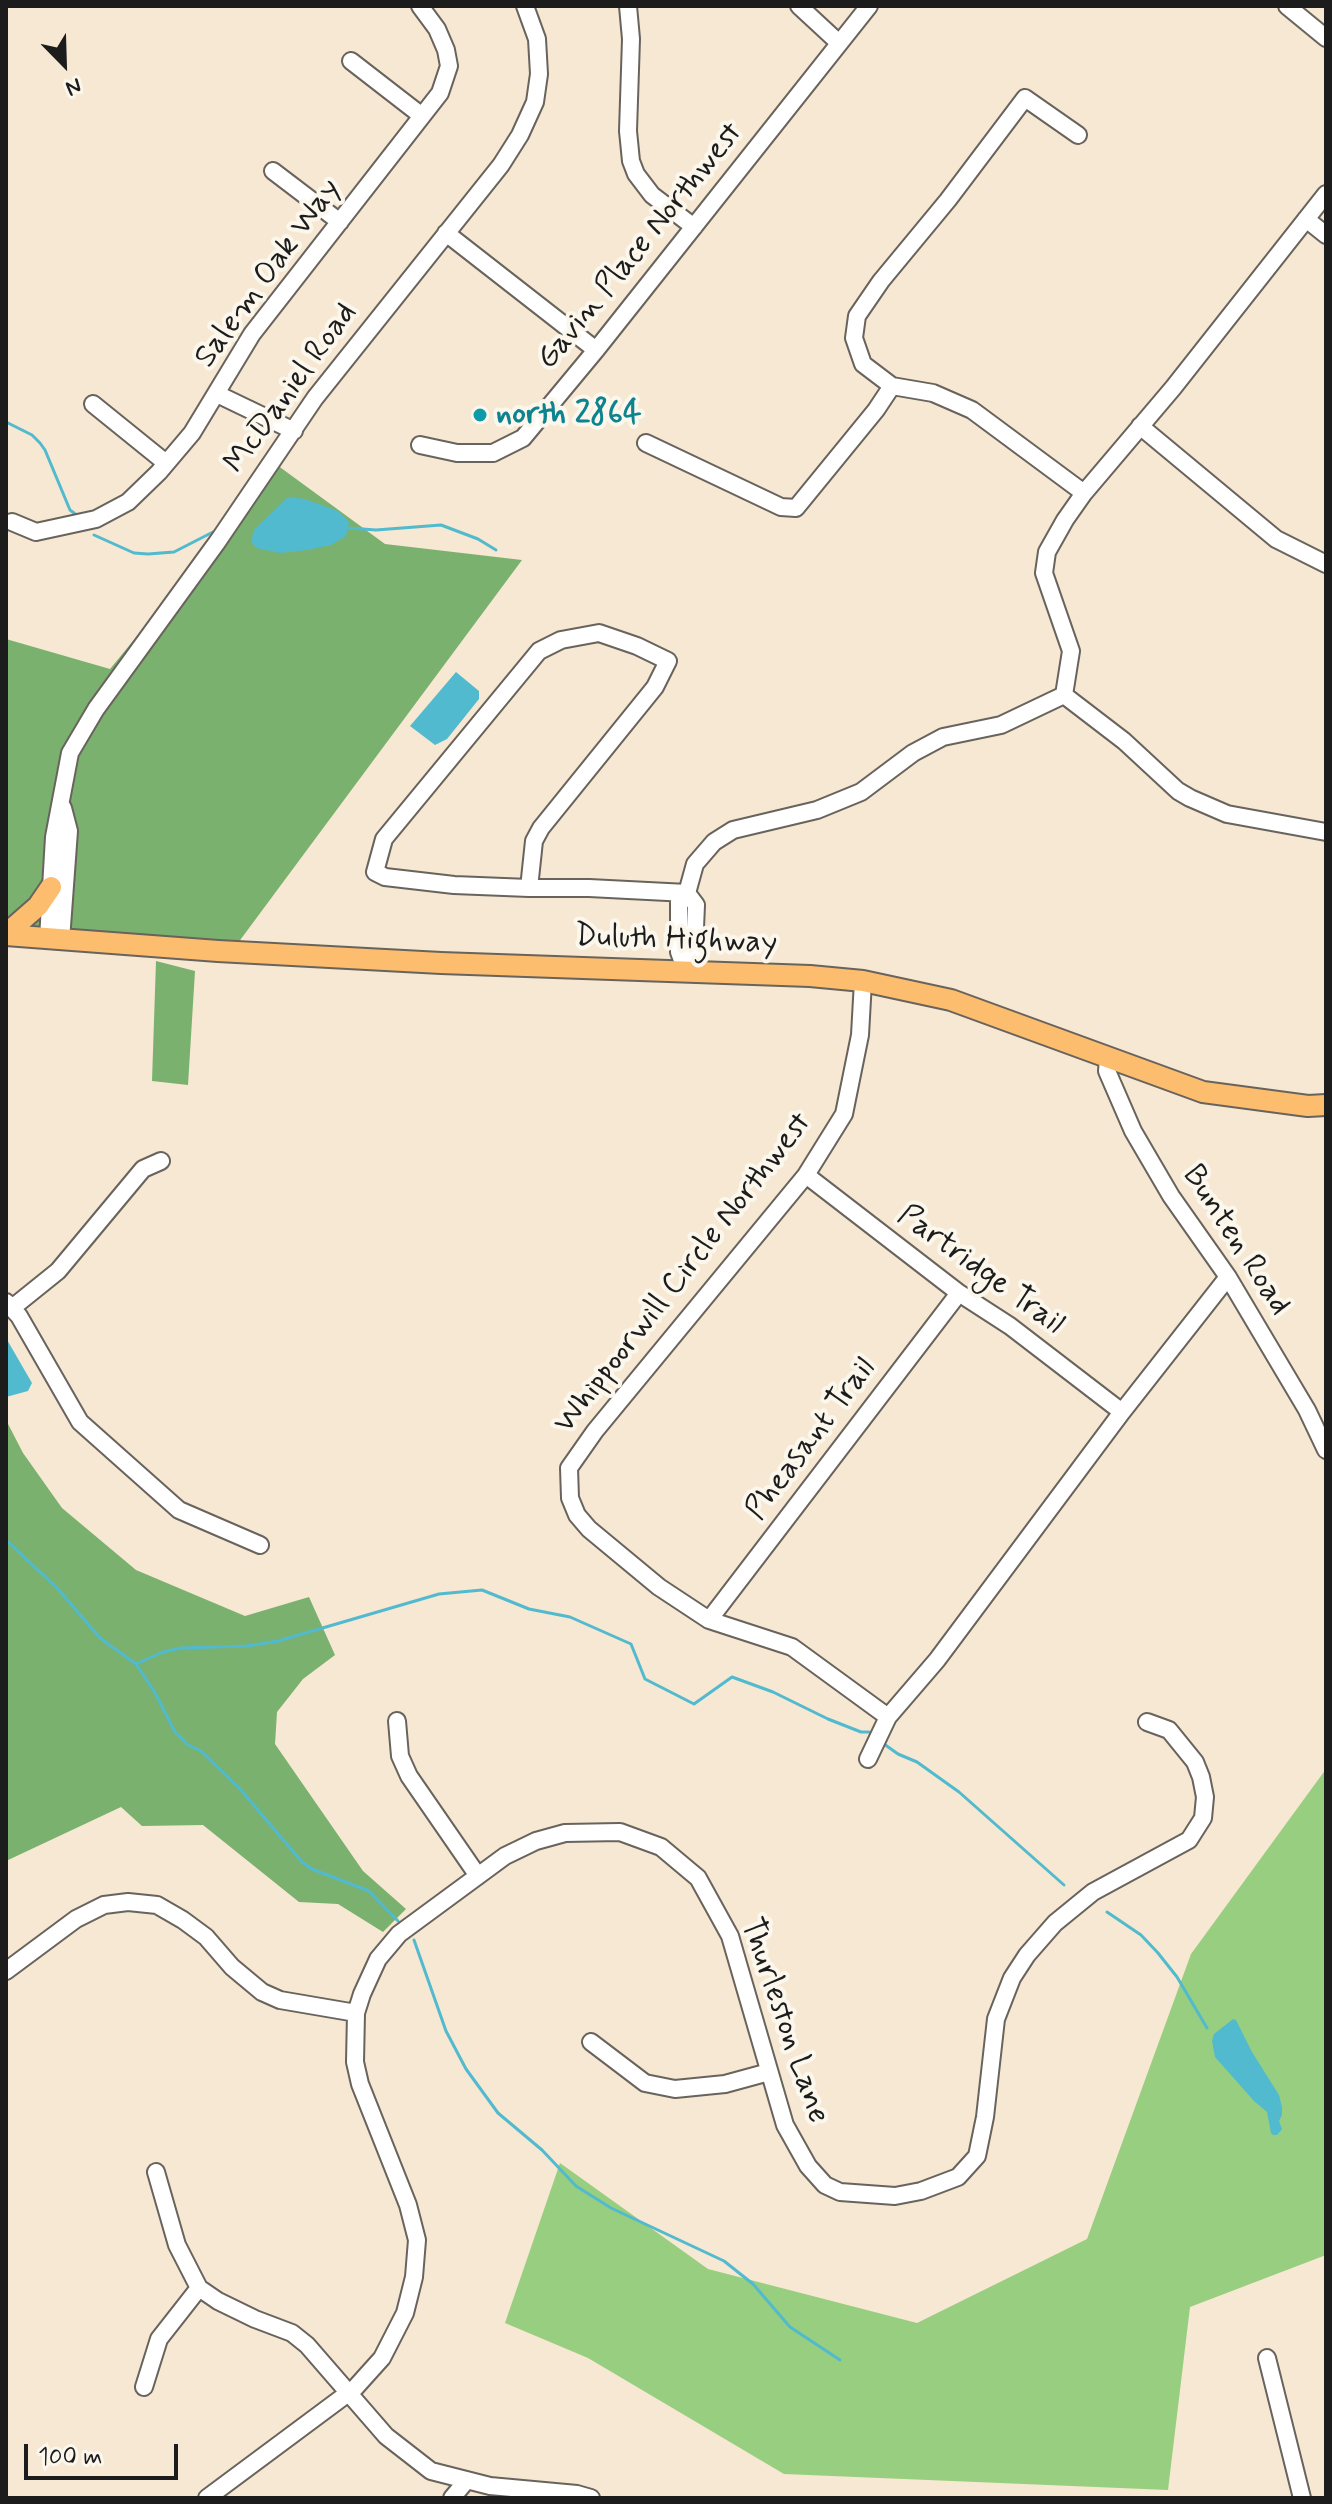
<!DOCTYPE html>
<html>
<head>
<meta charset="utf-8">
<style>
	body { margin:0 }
	#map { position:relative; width:1332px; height:2504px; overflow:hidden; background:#f6e8d2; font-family:Mynerve,sans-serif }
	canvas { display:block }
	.frame { position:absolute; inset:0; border:8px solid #1c1c1c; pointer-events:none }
	.north { position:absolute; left:24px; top:24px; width:80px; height:80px; -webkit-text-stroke:6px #fbf7ec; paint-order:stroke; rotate:157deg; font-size:22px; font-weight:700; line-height:32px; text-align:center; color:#1c1c1c }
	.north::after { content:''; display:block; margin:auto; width:28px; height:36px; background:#1c1c1c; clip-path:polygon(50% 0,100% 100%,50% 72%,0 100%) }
	.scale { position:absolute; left:24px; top:2444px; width:154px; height:36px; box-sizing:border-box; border:4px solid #1c1c1c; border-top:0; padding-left:10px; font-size:24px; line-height:28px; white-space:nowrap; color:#1c1c1c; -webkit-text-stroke:6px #fbf7ec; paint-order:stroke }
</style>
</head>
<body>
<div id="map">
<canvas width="1332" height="2504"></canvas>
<div class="frame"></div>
<div class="north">N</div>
<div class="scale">100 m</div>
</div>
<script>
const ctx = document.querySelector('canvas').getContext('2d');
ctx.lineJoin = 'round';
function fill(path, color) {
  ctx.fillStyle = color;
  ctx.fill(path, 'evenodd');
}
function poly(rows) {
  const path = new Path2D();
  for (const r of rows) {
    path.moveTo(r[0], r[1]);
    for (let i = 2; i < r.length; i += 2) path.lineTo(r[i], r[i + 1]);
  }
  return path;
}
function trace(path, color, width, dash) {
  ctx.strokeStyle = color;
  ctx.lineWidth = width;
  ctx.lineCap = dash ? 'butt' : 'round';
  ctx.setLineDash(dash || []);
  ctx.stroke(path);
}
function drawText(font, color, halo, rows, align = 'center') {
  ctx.font = font + ' Mynerve,sans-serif';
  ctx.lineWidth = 8;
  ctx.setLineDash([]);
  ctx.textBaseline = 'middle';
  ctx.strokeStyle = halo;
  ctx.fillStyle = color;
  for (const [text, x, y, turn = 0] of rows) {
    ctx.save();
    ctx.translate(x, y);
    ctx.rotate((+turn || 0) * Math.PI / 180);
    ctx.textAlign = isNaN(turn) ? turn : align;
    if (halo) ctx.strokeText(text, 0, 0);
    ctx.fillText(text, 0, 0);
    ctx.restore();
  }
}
const green = poly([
	[1326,1769,1326,2255,1190,2307,1168,2490,784,2474,588,2358,505,2323,560,2163,708,2269,917,2323,1087,2239,1191,1954]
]);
const forest = poly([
	[277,465,385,544,522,560,232,951,6,932,6,639,110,669],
	[156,961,195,971,188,1085,152,1081],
	[6,1420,23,1453,62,1508,136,1570,245,1616,309,1597,335,1655,303,1679,277,1712,275,1744,363,1871,406,1909,383,1932,338,1904,299,1902,203,1825,142,1826,121,1807,6,1861]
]);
const water = poly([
	[288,497,305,499,338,511,349,522,346,536,331,545,307,550,280,553,256,548,251,542,254,530],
	[456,672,479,691,479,699,447,739,435,745,410,726],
	[6,1338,32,1383,28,1391,6,1397],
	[1233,2019,1236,2020,1252,2052,1279,2095,1282,2107,1282,2115,1279,2121,1282,2129,1277,2135,1273,2135,1271,2133,1267,2112,1254,2101,1215,2057,1212,2041,1214,2034]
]);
const stream = poly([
	[6,422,32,435,40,443,45,450,70,510,78,516],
	[349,528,376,530,441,525,478,539,496,550],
	[94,535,134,553,148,554,174,552,213,532],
	[6,1540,58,1589,100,1638,136,1664,154,1691,175,1732,188,1745,201,1751,240,1789,302,1862,312,1869,369,1891,398,1921],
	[136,1664,163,1652,181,1648,247,1646,278,1641,439,1594,482,1590,529,1609,570,1617,631,1644,645,1679,694,1704,732,1677,773,1692,828,1719,861,1732,869,1732],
	[884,1744,898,1754,917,1762,959,1792,1064,1885],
	[1107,1912,1141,1935,1158,1953,1177,1977,1207,2028],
	[414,1940,446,2031,466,2069,498,2113,542,2150,576,2186,611,2208,724,2261,753,2284,790,2327,840,2360]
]);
const minor = poly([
	[628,6,631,39,628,131,631,161,636,174,652,195,694,227],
	[799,6,839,43],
	[1287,6,1326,38],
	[351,61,422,116],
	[1078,135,1025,98,948,200,881,281,857,316,854,338,863,364,892,386,933,393,972,410,1084,493],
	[273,171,340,222],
	[1306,219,1326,235],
	[446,233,596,350],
	[217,394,294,431],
	[93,404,166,463],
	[1140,426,1276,539,1326,564],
	[646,443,781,507,796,508,876,410,892,386],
	[420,445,457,453,493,453,523,438,596,350,869,6],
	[12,522,36,532,96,519,128,502,159,472,192,433,252,334,440,93,449,66,446,50,437,29,420,6],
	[1064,695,1071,651,1044,573,1047,552,1065,520,1084,493,1173,388,1326,194],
	[1064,695,1124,741,1178,791,1190,798,1227,814,1326,832],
	[529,888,534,841,541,828,655,687,668,661,637,646,599,633,561,640,539,651,384,839,375,872,385,877,454,885,529,888,589,888,687,893],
	[48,939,54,837,70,753,96,709,218,541,315,398,501,165,520,135,535,102,539,74,537,39,525,6],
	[61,940,69,831,63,808],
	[686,971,679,952,679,901,687,893,695,864,714,842,733,830,817,810,861,792,913,753,943,737,1001,725,1064,695],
	[686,971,694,951,696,905,687,893],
	[863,981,860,1035,844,1114,806,1175,595,1431,569,1468,570,1498,577,1515,589,1529,659,1587,709,1620,792,1647,888,1717],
	[1108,1059,1107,1071,1133,1131,1171,1196,1228,1277,1307,1410,1326,1450],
	[806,1175,959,1293,1010,1326,1122,1412],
	[6,1302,19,1316,80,1422,179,1510,260,1545],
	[12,1308,58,1271,143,1169,161,1161],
	[709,1620,959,1293],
	[397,1721,400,1756,409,1776,478,1876],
	[868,1759,888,1717,937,1660,1122,1412,1228,1277],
	[6,1971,76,1919,104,1905,128,1902,157,1905,183,1920,206,1937,232,1967,262,1992,280,2000,356,2013],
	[591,2042,645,2083,675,2089,725,2084,769,2072],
	[156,2172,177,2245,199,2288,218,2301,255,2319,292,2333,307,2345,386,2436,431,2471,490,2486,577,2494,591,2498],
	[1267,2358,1302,2498],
	[144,2387,159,2339,199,2288],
	[207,2498,355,2388,382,2358,405,2313,414,2277,417,2240,408,2205,360,2084,355,2062,356,2013,362,1994,378,1959,399,1934,505,1856,536,1841,565,1833,620,1832,661,1847,698,1878,730,1936,785,2125,808,2166,825,2185,840,2192,895,2196,921,2191,958,2177,977,2156,985,2117,996,2019,1012,1978,1027,1955,1055,1923,1093,1892,1189,1840,1203,1818,1205,1797,1201,1777,1195,1762,1169,1730,1147,1722],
	[452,2498,467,2480]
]);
const major = poly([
	[6,934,38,906,51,887],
	[6,935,218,951,441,963,810,976,863,981,951,1000,1203,1092,1308,1106,1326,1105]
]);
const markers = [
	[480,415,8,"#0f9aa8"]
];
const streetNames = [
	["Gavin Place Northwest",641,247,-51],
	["Salem Oak Way",269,274,-54],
	["McDaniel Road",292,389,-54],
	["Duluth Highway",676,941,2],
	["Bunten Road",1235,1241,57],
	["Partridge Trail",980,1271,36],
	["Whippoorwill Circle Northwest",684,1274,-52],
	["Pheasant Trail",812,1440,-53],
	["Thurleston Lane",783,2021,71]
];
const cultureNames = [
	["north 2864",496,415]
];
fill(green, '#98ce7f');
fill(forest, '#7ab16e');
fill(water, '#52bacf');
trace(stream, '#52bacf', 3);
trace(minor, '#68635c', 20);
trace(major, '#68635c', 24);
trace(minor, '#fff', 16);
trace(major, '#fcbd6f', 20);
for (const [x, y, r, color] of markers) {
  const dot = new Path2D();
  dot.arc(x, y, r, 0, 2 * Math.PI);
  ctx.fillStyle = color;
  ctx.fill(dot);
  trace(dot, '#fbf7ec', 3);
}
drawText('32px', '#1c1c1c', '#fbf7ec', streetNames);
drawText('bold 32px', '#0d838f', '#fbf7ec', cultureNames, 'left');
</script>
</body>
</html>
